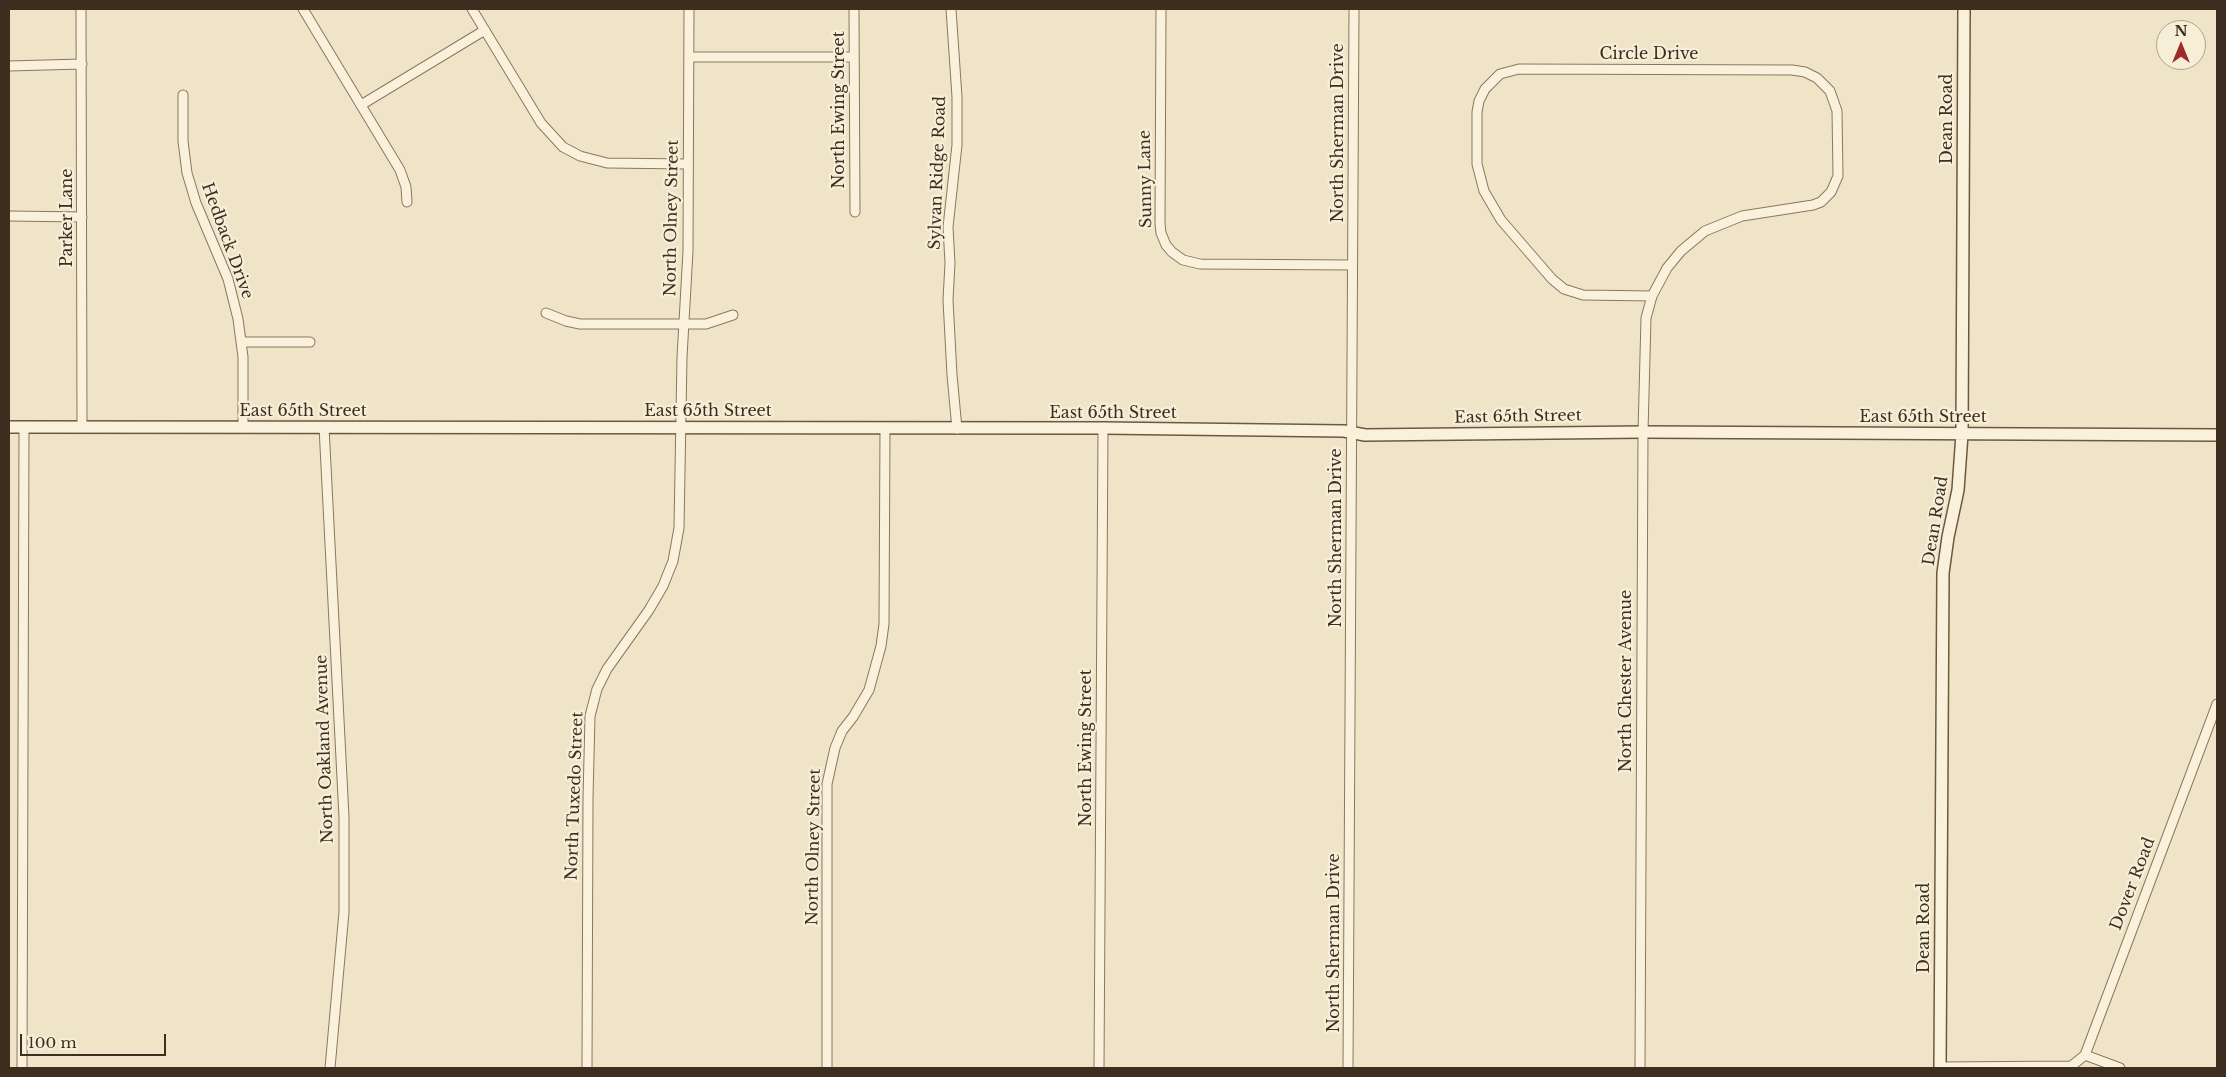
<!DOCTYPE html>
<html>
<head>
<meta charset="utf-8">
<style>
	body { margin:0 }
	#map { position:relative; width:2226px; height:1077px; overflow:hidden; background:#f0e4c8; font-family:"Libre Baskerville",serif }
	canvas { display:block }
	.frame { position:absolute; inset:0; border:10px solid #3d2e20; pointer-events:none }
	.north { position:absolute; left:2156px; top:20px; width:50px; height:50px; box-sizing:border-box; background:#f7eed8; border:1px solid #ada18e; border-radius:50%; rotate:0deg; font-size:14px; font-weight:700; line-height:20px; text-align:center; color:#3d2e20 }
	.north::after { content:''; display:block; margin:auto; width:18px; height:22px; background:#9e2a2b; clip-path:polygon(50% 0,100% 100%,50% 72%,0 100%) }
	.scale { position:absolute; left:20px; top:1034px; width:146px; height:22px; box-sizing:border-box; border:2px solid #3d2e20; border-top:0; padding-left:6px; font-size:15px; line-height:18px; white-space:nowrap; color:#3d2e20; -webkit-text-stroke:4px #f7eed8; paint-order:stroke }
</style>
</head>
<body>
<div id="map">
<canvas width="2226" height="1077"></canvas>
<div class="frame"></div>
<div class="north">N</div>
<div class="scale">100 m</div>
</div>
<script>
const ctx = document.querySelector('canvas').getContext('2d');
ctx.lineJoin = 'round';
function poly(rows) {
  const path = new Path2D();
  for (const r of rows) {
    path.moveTo(r[0], r[1]);
    for (let i = 2; i < r.length; i += 2) path.lineTo(r[i], r[i + 1]);
  }
  return path;
}
function trace(path, color, width, dash) {
  ctx.strokeStyle = color;
  ctx.lineWidth = width;
  ctx.lineCap = dash ? 'butt' : 'round';
  ctx.setLineDash(dash || []);
  ctx.stroke(path);
}
function drawText(font, color, halo, rows, align = 'center') {
  ctx.font = font + ' "Libre Baskerville",serif';
  ctx.lineWidth = 4.5;
  ctx.setLineDash([]);
  ctx.textBaseline = 'middle';
  ctx.strokeStyle = halo;
  ctx.fillStyle = color;
  for (const [text, x, y, turn = 0] of rows) {
    ctx.save();
    ctx.translate(x, y);
    ctx.rotate((+turn || 0) * Math.PI / 180);
    ctx.textAlign = isNaN(turn) ? turn : align;
    if (halo) ctx.strokeText(text, 0, 0);
    ctx.fillText(text, 0, 0);
    ctx.restore();
  }
}
const street = poly([
	[81,9,82,427],
	[303,9,400,170,406,187,407,202],
	[472,9,541,123,563,147,580,156,607,163,688,164],
	[854,9,855,212],
	[951,9,957,97,957,145,948,227,950,263,948,300,952,375,957,429],
	[1161,9,1160,224,1161,233,1166,245,1172,252,1183,260,1200,264,1352,265],
	[689,57,854,57],
	[9,66,82,64],
	[183,95,183,141,187,173,196,203,228,279,238,319,243,357,243,427],
	[361,105,485,30],
	[9,216,82,217],
	[546,313,566,321,580,324,706,324,733,315],
	[242,342,310,342],
	[324,427,344,817,344,912,330,1068],
	[2085,1055,2120,1068],
	[1940,1067,2070,1066],
	[22,1068,24,427],
	[587,1068,588,798,590,716,597,689,607,669,649,610,663,586,673,561,679,528,682,357,688,251,689,9],
	[827,1068,827,784,835,748,842,731,853,717,869,690,881,646,884,624,885,428],
	[1099,1068,1103,428],
	[1348,1068,1354,9],
	[1640,1068,1643,432,1646,318,1652,296,1667,268,1681,251,1705,231,1742,216,1813,205,1821,202,1831,192,1838,176,1837,111,1830,91,1817,78,1805,72,1792,70,1519,69,1500,74,1485,89,1479,101,1477,112,1477,164,1484,191,1501,220,1552,279,1564,289,1583,295,1652,296],
	[2069,1068,2085,1055,2217,704]
]);
const secondary = poly([
	[9,427,1103,428,1344,431,1365,435,1643,432,2217,435],
	[1940,1068,1943,573,1948,537,1958,490,1962,434,1964,9]
]);
const streetNames = [
	["Circle Drive",1649,54],
	["North Ewing Street",839,110,-90],
	["Dean Road",1947,119,-90],
	["North Sherman Drive",1338,133,-90],
	["Sylvan Ridge Road",938,173,-88],
	["Sunny Lane",1146,179,-91],
	["Parker Lane",67,218,-90],
	["North Olney Street",672,218,-89],
	["Hedback Drive",227,241,70],
	["East 65th Street",303,411],
	["East 65th Street",708,411],
	["East 65th Street",1113,413],
	["East 65th Street",1518,417,-1],
	["East 65th Street",1923,417],
	["Dean Road",1936,521,-81],
	["North Sherman Drive",1336,538,-90],
	["North Chester Avenue",1626,681,-90],
	["North Ewing Street",1086,748,-90],
	["North Oakland Avenue",325,749,-92],
	["North Tuxedo Street",575,796,-88],
	["North Olney Street",814,847,-89],
	["Dover Road",2133,884,-69],
	["Dean Road",1924,928,-90],
	["North Sherman Drive",1334,943,-90]
];
trace(street, '#8d765c', 11);
trace(secondary, '#6f573f', 14);
trace(street, '#faf1dc', 9);
trace(secondary, '#faf1dc', 11);
drawText('16px', '#3d2e20', '#f7eed8', streetNames);
</script>
</body>
</html>
